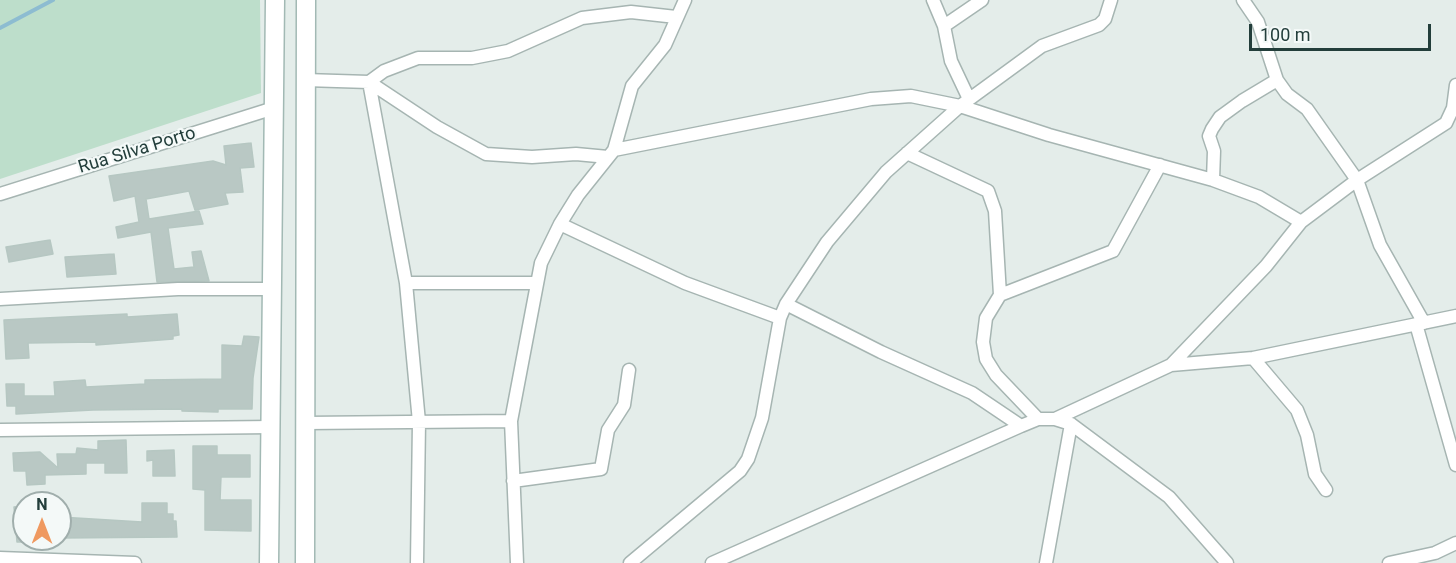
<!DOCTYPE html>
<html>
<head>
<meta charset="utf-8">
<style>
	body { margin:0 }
	#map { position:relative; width:1456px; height:563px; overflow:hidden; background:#e4edea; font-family:Roboto,sans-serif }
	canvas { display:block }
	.north { position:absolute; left:12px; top:491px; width:60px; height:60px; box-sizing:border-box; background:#f4f9f8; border:2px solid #a0aeac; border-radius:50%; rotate:0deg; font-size:16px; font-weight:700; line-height:24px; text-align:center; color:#233e3b }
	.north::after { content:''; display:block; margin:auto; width:21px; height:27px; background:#ef9960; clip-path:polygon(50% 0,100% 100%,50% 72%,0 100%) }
	.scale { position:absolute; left:1249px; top:24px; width:182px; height:27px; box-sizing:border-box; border:3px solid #233e3b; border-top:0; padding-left:8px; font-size:18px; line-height:21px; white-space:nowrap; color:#233e3b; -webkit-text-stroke:4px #f4f9f8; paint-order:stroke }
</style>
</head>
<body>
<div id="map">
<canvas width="1456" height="563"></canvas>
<div class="north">N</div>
<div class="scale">100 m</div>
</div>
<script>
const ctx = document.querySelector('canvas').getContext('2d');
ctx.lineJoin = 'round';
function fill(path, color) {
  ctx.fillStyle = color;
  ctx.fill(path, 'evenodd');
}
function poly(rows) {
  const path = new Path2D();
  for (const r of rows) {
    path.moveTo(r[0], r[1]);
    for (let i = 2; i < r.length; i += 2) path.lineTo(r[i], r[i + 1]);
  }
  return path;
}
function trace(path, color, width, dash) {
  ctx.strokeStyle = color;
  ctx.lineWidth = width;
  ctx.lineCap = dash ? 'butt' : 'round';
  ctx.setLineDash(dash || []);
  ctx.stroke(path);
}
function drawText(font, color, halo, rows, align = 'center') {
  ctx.font = font + ' Roboto,sans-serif';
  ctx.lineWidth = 4.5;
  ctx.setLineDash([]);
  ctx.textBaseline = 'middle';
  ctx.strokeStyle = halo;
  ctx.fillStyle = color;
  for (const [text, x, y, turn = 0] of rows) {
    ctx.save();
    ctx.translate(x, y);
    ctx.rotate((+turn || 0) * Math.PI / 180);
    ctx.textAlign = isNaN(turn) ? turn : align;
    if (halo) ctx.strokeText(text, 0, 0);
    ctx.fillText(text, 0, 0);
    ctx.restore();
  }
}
const green = poly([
	[0,0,260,0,261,93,0,179]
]);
const stream = poly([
	[0,28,53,0]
]);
const building = poly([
	[251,143,254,167,240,168,243,192,225,193,228,204,195,210,189,191,146,199,149,219,199,211,203,224,168,228,174,269,194,267,192,252,201,251,209,281,157,282,151,232,118,238,116,227,139,222,135,196,114,201,109,176,213,161,226,165,224,146,251,143],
	[50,240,53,254,9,262,6,247,50,240],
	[114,254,116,274,67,277,65,257,114,254],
	[127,314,127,317,177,314,179,335,173,336,173,339,96,345,96,342,28,343,29,358,6,359,4,320,127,314],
	[244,336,259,337,253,378,252,409,218,409,218,412,182,411,182,409,93,410,16,414,16,406,7,406,6,384,24,384,24,396,55,396,54,382,85,380,86,387,145,384,145,380,222,379,222,345,242,346,244,336],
	[126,440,127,473,105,473,105,463,86,463,86,474,45,475,45,484,27,485,26,471,14,471,13,453,40,452,58,468,57,454,76,454,77,448,98,450,98,441,126,440],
	[193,446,217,446,217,455,250,455,250,477,221,477,220,500,251,500,251,531,205,530,205,490,193,489,193,446],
	[174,450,175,476,153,476,153,460,147,461,147,451,174,450],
	[142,503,167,503,167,514,173,514,173,521,176,521,177,537,60,538,60,517,142,522,142,503],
	[24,506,24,542,17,542,14,507,24,506]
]);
const minor = poly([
	[933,0,944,26,951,61,969,99],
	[1243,0,1258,22,1277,80,1287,94,1307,109,1357,180,1380,245,1424,323],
	[944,26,982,0],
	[305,80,369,82,406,283,419,422,417,563],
	[614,150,632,86,665,45,685,0],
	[907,153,988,191,995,211,1000,295],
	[608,157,576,154,532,157,486,154,437,127,369,82,384,71,418,58,472,58,508,51,582,18,631,12,676,17],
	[1213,180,1214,151,1209,136,1212,129,1220,117,1242,101,1277,80],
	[0,194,274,108],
	[560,224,685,283,780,318],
	[406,283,536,283],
	[0,299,178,289,272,289],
	[786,304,881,352,972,393,1021,426],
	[1416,324,1456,465],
	[1253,358,1297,410,1307,435,1315,474,1326,490],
	[1171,365,1266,266,1301,222,1357,180,1446,123,1453,108,1456,85],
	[1038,419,996,375,986,359,983,342,986,318,1000,295,1113,251,1160,165],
	[1055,419,1171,365,1253,358,1456,316],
	[511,421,541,263,560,224,578,195,614,150,871,99,911,96,960,106,1049,135,1213,180,1259,197,1301,222],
	[306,423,511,421,517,563],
	[0,430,272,427],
	[513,481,601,469,608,430,624,405,629,370],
	[0,558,135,563],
	[630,563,740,471,748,459,762,418,780,318,786,304,827,242,886,172,960,106,1042,46,1099,25,1105,19,1111,0],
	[712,563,1021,426,1038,419,1055,419,1071,424,1169,497,1227,563],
	[1046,563,1071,424],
	[1389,563,1435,553,1456,543]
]);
const secondary = poly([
	[269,563,275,0],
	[305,563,306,0]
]);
const streetNames = [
	["Rua Silva Porto",137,151,-17]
];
fill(green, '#bddecb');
trace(stream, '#8dbcd1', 4);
fill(building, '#b9c8c4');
trace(building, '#b6c7c2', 1.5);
trace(minor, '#a6b5b2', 15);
trace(secondary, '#a2b9b4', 21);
trace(minor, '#fff', 12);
trace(secondary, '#fff', 18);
drawText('18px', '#233e3b', '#f4f9f8', streetNames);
</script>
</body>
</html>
